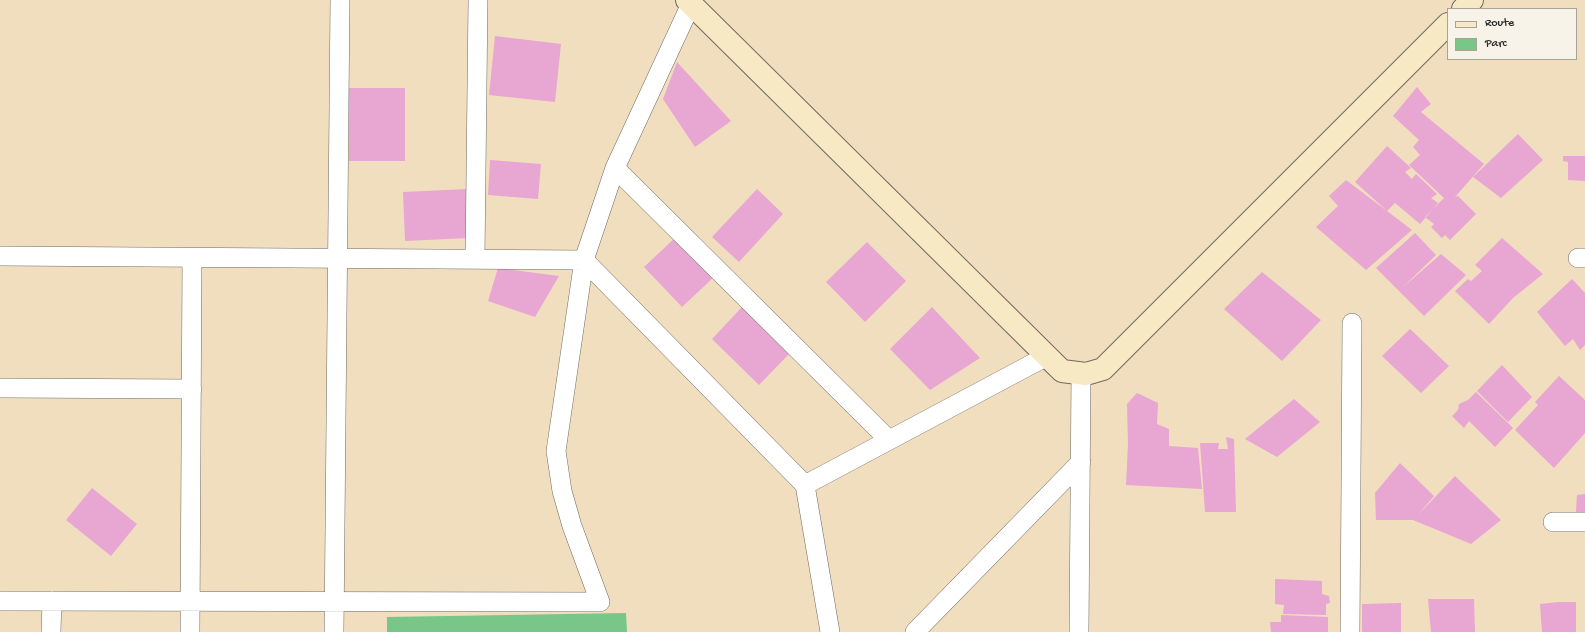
<!DOCTYPE html>
<html>
<head>
<meta charset="utf-8">
<style>
	body { margin:0 }
	#map { position:relative; width:1585px; height:632px; overflow:hidden; background:#f0debf; font-family:"Gochi Hand",sans-serif }
	canvas { display:block }
	.legend { position:absolute; left:1447px; top:8px; width:130px; height:52px; box-sizing:border-box; background:#f7f3e8; border:1px solid #a5a39c; margin:0; padding:5px 7px; list-style:none; font-size:12px; color:#2b2b2b }
	.legend li { display:flex; align-items:center; gap:8px; height:20px }
	.legend b { width:20px; border:1px solid #a5a39c }
</style>
</head>
<body>
<div id="map">
<canvas width="1585" height="632"></canvas>
<ul class="legend">
<li><b style="height:5px;background:#f7e9c3"></b>Route</li>
<li><b style="height:11px;background:#78c788"></b>Parc</li>
</ul>
</div>
<script>
const ctx = document.querySelector('canvas').getContext('2d');
ctx.lineJoin = 'round';
function fill(path, color) {
  ctx.fillStyle = color;
  ctx.fill(path, 'evenodd');
}
function poly(rows) {
  const path = new Path2D();
  for (const r of rows) {
    path.moveTo(r[0], r[1]);
    for (let i = 2; i < r.length; i += 2) path.lineTo(r[i], r[i + 1]);
  }
  return path;
}
function trace(path, color, width, dash) {
  ctx.strokeStyle = color;
  ctx.lineWidth = width;
  ctx.lineCap = dash ? 'butt' : 'round';
  ctx.setLineDash(dash || []);
  ctx.stroke(path);
}
const green = poly([
	[626,613,627,632,387,632,387,617]
]);
const building = poly([
	[495,36,561,44,555,102,489,95],
	[677,62,731,121,695,147,663,99],
	[1417,87,1431,104,1421,112,1484,164,1455,197,1458,196,1476,214,1450,240,1445,235,1442,238,1431,227,1434,224,1425,217,1444,198,1409,165,1420,155,1413,147,1419,140,1393,116],
	[349,88,405,88,405,161,349,161],
	[1518,134,1543,160,1501,198,1473,177],
	[1387,146,1411,168,1405,172,1412,179,1416,174,1437,194,1431,198,1438,203,1420,224,1395,203,1387,211,1355,182],
	[1563,156,1585,156,1585,181,1568,180,1568,162,1563,161],
	[490,160,541,164,538,199,488,195],
	[1346,180,1412,230,1366,270,1316,227,1338,206,1329,196],
	[467,189,469,238,405,241,403,192],
	[757,189,783,214,739,262,712,237],
	[1415,233,1436,255,1402,288,1441,254,1466,275,1424,316,1376,268],
	[676,237,714,277,682,307,644,267],
	[1502,238,1543,274,1513,298,1489,324,1455,291,1468,279,1471,281,1482,271,1475,265],
	[867,242,906,281,865,322,826,282],
	[498,268,559,276,535,317,488,301],
	[1262,272,1321,320,1282,361,1224,309],
	[1572,279,1585,293,1585,345,1580,350,1573,339,1565,346,1537,312],
	[742,307,789,354,759,385,712,339],
	[932,307,980,358,930,390,890,349],
	[1410,329,1449,366,1421,393,1382,356],
	[1502,365,1532,397,1508,422,1477,391],
	[1559,376,1585,400,1585,433,1554,468,1515,430,1538,405,1535,402],
	[1476,392,1513,428,1495,447,1469,421,1464,428,1452,416,1458,410,1459,404,1468,400],
	[1137,393,1158,403,1157,424,1169,429,1169,446,1198,448,1202,489,1126,485,1128,444,1127,404],
	[1294,399,1320,422,1277,457,1245,439],
	[1226,437,1234,439,1236,512,1205,512,1200,443,1219,443,1218,449,1228,449],
	[1400,463,1434,496,1418,515,1455,476,1501,520,1471,544,1413,520,1376,520,1375,493],
	[92,488,137,524,111,556,66,520],
	[1585,494,1585,512,1576,512,1577,495],
	[1275,579,1322,581,1322,594,1329,596,1330,603,1326,604,1326,615,1283,614,1284,605,1275,604],
	[1428,599,1474,599,1475,632,1431,632],
	[1559,602,1576,602,1576,632,1542,632,1540,604],
	[1401,603,1401,632,1362,632,1362,604],
	[1281,615,1328,617,1328,632,1271,632,1270,622,1281,622]
]);
const street = poly([
	[615,168,889,440],
	[0,256,584,260,805,485,830,632],
	[1578,258,1585,258],
	[475,259,478,0],
	[0,388,192,389],
	[805,485,1047,356],
	[1553,522,1585,522],
	[0,601,600,602,572,526,562,491,556,451,584,260,615,168,691,4],
	[51,632,52,601],
	[190,632,192,258],
	[334,632,340,0],
	[915,632,1081,462],
	[1079,632,1081,373],
	[1350,632,1352,323]
]);
const secondary = poly([
	[687,0,1062,371,1086,374,1103,369,1448,24],
	[1463,9,1472,0]
]);
fill(green, '#78c788');
fill(building, '#e8a6d3');
trace(street, '#706a5f', 20);
trace(secondary, '#706a5f', 24);
trace(street, '#fff', 19);
trace(secondary, '#f7e9c3', 22);
</script>
</body>
</html>
